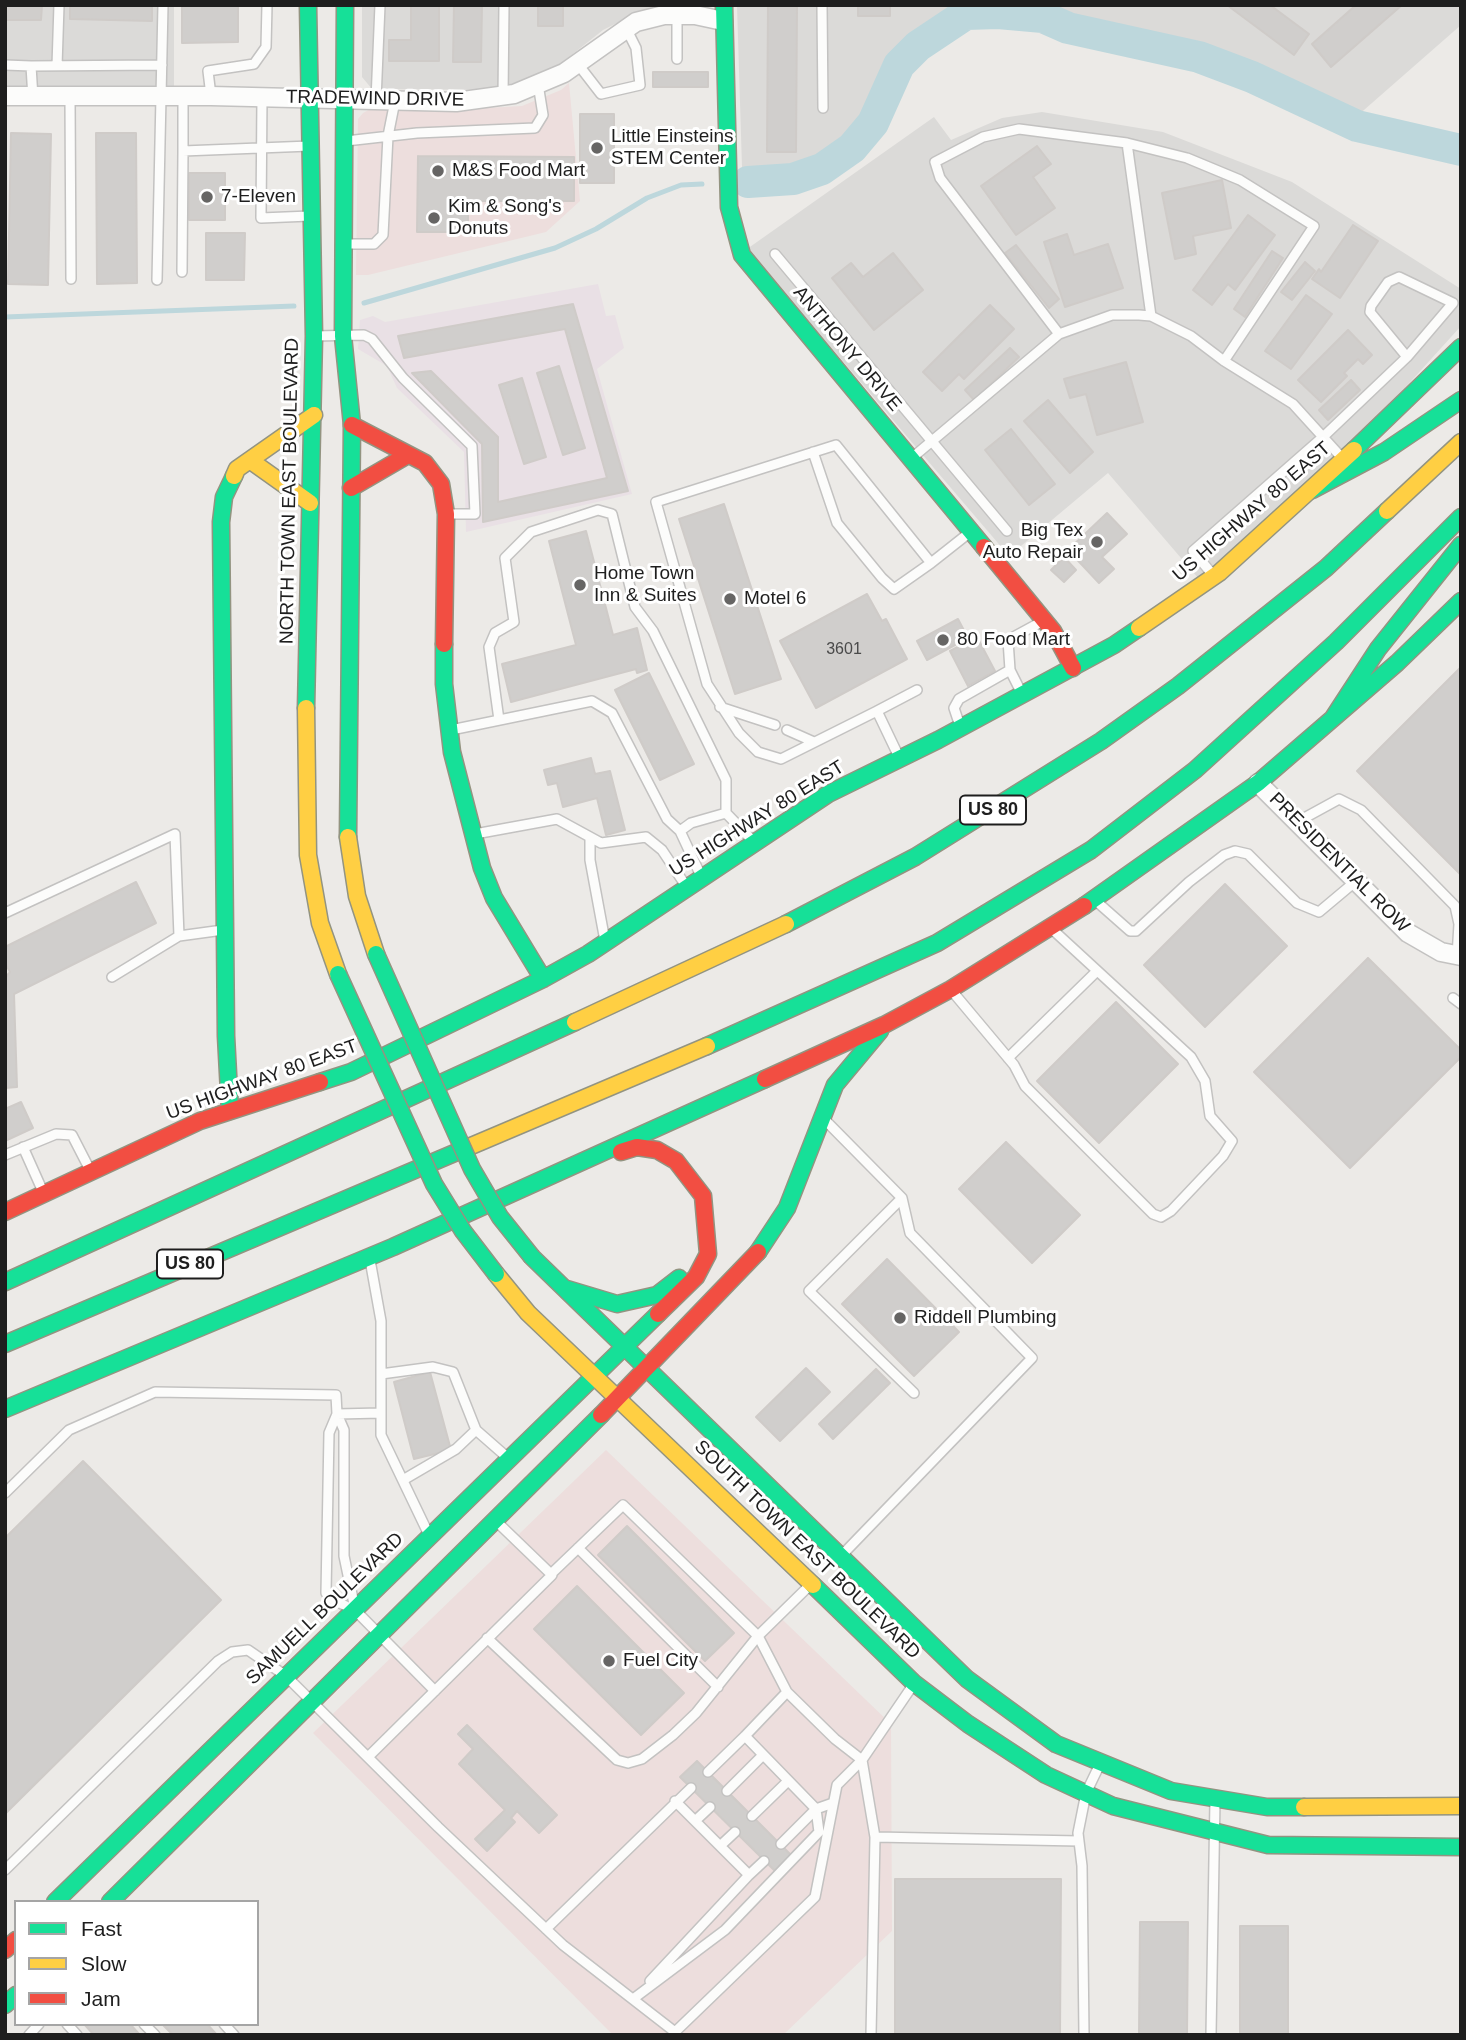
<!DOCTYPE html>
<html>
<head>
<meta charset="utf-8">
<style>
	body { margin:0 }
	#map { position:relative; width:1466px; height:2040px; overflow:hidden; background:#eceae7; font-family:Helvetica,sans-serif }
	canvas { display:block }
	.frame { position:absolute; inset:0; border:7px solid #1e1e1e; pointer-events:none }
	.legend { position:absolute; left:14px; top:1900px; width:245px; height:126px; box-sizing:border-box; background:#fff; border:2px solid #a5a5a5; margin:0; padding:9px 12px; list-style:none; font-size:21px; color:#1e1e1e }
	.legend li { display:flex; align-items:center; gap:14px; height:35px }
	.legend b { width:35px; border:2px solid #a5a5a5 }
</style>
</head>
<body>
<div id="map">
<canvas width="1466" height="2040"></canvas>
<div class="frame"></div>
<ul class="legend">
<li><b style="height:9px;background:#16e098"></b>Fast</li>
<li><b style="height:9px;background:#ffcf43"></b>Slow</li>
<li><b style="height:9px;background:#f24e42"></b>Jam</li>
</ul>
</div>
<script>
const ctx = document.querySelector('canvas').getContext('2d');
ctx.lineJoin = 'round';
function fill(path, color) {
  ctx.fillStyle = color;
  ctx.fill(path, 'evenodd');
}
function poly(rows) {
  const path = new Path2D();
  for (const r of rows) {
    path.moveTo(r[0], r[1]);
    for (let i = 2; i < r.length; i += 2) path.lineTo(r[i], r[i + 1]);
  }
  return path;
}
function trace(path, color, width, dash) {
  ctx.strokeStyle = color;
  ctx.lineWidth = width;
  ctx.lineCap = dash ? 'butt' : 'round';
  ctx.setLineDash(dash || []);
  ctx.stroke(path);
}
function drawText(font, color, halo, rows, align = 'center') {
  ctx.font = font + ' Helvetica,sans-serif';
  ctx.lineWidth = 6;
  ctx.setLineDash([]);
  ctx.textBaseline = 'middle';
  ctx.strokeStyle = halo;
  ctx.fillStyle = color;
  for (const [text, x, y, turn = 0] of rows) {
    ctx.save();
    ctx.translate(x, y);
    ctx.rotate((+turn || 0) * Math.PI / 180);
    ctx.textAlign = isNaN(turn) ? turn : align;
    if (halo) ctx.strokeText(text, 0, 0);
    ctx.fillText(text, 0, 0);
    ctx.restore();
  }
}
const residential = poly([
	[5,5,174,5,174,88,5,88],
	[362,5,713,5,702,10,644,13,621,21,603,30,554,69,494,90,372,89,362,77],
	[737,5,964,5,908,44,897,56,857,124,838,146,806,164,788,170,769,171,742,167],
	[1048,5,1461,5,1461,25,1356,117,1266,73,1199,49,1107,29],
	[1042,112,1163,132,1292,182,1461,289,1461,326,1355,443,1199,579,1108,473,1009,556,747,249,934,117,951,140,1002,118]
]);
const commercial = poly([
	[569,83,580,201,546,232,368,275,356,275,358,119,363,113,374,107,449,110,522,106,561,90],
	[606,1450,891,1724,892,1931,783,2035,613,2035,313,1733]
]);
const industrial = poly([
	[598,284,606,316,615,315,624,348,597,369,632,494,466,532,464,452,397,388,387,366,358,349,360,320,373,316,385,322]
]);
const stream = poly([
	[364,303,555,248,596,229,647,198,681,185,702,184],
	[5,317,294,306]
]);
const river = poly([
	[748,182,793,179,822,169,852,148,873,123,899,65,918,46,966,14,998,13,1043,17,1068,28,1199,57,1252,77,1357,126,1461,150]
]);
const building = poly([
	[5,5,42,5,41,20,5,20,5,5],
	[70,5,152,5,152,21,70,19,70,5],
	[182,5,238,5,238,42,182,43,182,5],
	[411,5,439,5,439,61,389,61,389,40,411,40,411,5],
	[454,5,482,5,481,62,453,62,454,5],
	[538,5,563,5,563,26,538,26,538,5],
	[768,5,797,5,796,152,767,152,768,5],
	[858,5,890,5,890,16,858,16,858,5],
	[1227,5,1270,5,1309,34,1294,55,1227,5],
	[1356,5,1402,5,1331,67,1312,44,1356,5],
	[653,72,708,72,708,87,653,87,653,72],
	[580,114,614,114,614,183,580,183,580,114],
	[11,133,51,134,48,285,8,284,11,133],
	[96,133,136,133,137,283,97,284,96,133],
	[1037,146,1051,164,1033,177,1055,208,1016,235,981,186,1037,146],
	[418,156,574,157,574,201,468,201,468,232,417,232,418,156],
	[189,173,225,173,225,220,189,220,189,173],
	[1222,180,1231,228,1193,236,1196,254,1175,259,1162,193,1222,180],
	[1248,215,1275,235,1235,290,1228,284,1212,305,1193,290,1248,215],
	[1353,225,1378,241,1340,298,1312,279,1319,269,1321,272,1353,225],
	[206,233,245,233,244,280,206,280,206,233],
	[1067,234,1074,255,1108,244,1123,288,1065,307,1044,242,1067,234],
	[1016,245,1059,299,1049,308,1005,253,1016,245],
	[1272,251,1283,258,1245,317,1234,309,1272,251],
	[893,253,923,290,874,330,832,278,851,263,863,277,893,253],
	[1305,262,1315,271,1292,300,1281,292,1305,262],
	[1306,295,1332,314,1291,369,1265,351,1306,295],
	[573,304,628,491,483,522,482,444,412,373,431,371,498,437,498,502,607,478,565,329,404,358,398,336,573,304],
	[990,305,1014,329,964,379,959,374,942,391,923,372,990,305],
	[1348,330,1372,355,1363,364,1358,359,1344,373,1347,376,1321,402,1298,380,1348,330],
	[1010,348,1019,357,974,400,965,390,1010,348],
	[1126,362,1143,422,1097,435,1086,394,1070,398,1064,379,1126,362],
	[559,366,585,448,563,455,537,373,559,366],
	[522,378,546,457,524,464,499,385,522,378],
	[1351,380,1360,390,1328,420,1319,410,1351,380],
	[1048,400,1093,452,1070,473,1024,421,1048,400],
	[1011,429,1055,484,1029,505,985,450,1011,429],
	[724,504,781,679,735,694,679,519,724,504],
	[1107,513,1127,534,1102,557,1114,569,1099,583,1068,550,1107,513],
	[586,531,613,635,637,628,647,670,637,673,636,669,511,702,502,664,576,645,549,541,586,531],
	[1064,557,1076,570,1064,582,1051,570,1064,557],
	[867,594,882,621,886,619,907,659,816,708,780,641,867,594],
	[958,619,968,638,927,660,917,641,958,619],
	[977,637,995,671,968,686,950,651,977,637],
	[1461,667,1461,875,1357,771,1461,667],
	[649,673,694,764,660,780,615,690,649,673],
	[591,758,595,774,610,771,625,830,606,835,597,798,563,807,557,783,548,785,544,770,591,758],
	[136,882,156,923,14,994,17,1087,5,1088,5,978,10,972,5,963,5,947,136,882],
	[1225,884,1287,946,1205,1027,1144,965,1225,884],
	[1368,958,1461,1050,1461,1057,1350,1168,1254,1072,1368,958],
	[1116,1002,1178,1064,1099,1143,1037,1081,1116,1002],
	[21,1102,33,1128,5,1141,5,1109,21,1102],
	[1006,1142,1080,1215,1032,1263,959,1189,1006,1142],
	[887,1259,959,1332,914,1376,842,1304,887,1259],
	[806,1368,830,1392,780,1441,756,1417,806,1368],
	[876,1369,890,1383,833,1439,819,1424,876,1369],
	[430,1372,451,1450,414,1459,394,1382,430,1372],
	[83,1461,221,1600,5,1814,5,1538,83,1461],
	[627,1526,734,1633,705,1661,598,1555,627,1526],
	[577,1586,684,1693,641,1735,534,1629,577,1586],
	[467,1725,557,1815,539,1833,517,1811,511,1818,515,1822,487,1851,475,1839,505,1810,459,1764,473,1749,458,1734,467,1725],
	[697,1761,791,1855,775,1871,680,1777,697,1761],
	[895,1879,1061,1879,1060,2035,895,2035,895,1879],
	[1140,1922,1188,1922,1187,2035,1139,2035,1140,1922],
	[1240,1926,1288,1926,1288,2035,1240,2035,1240,1926],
	[84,2024,130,2024,140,2035,94,2035,84,2024],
	[162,2024,207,2024,217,2035,173,2035,162,2024]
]);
const lane = poly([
	[822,5,823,108],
	[677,59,677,15],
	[577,63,601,94,640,85,636,48,626,28],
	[5,65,31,66,33,98],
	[31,66,162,65],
	[57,66,59,5],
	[211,96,208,71,254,64,266,47,267,5],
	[503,96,504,5],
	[262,97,261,218,310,216],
	[70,98,71,279],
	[183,98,183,151,310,146],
	[376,100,380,5],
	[346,141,417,133,535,128,543,115,538,84],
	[1127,143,1151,316],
	[345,244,374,244,383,235,388,136,395,101],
	[775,254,1007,531],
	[182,272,183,151],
	[157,280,163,5],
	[1059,334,940,178,935,162,983,137,1019,129,1127,143,1187,158,1240,180,1314,226,1224,361],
	[314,336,364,335,372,339,403,378,472,446,475,514,448,514],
	[813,452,837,523,882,578,894,589,931,563],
	[913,457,1059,334,1112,315,1139,315,1151,316,1191,336,1224,361,1293,404,1343,459],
	[1213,575,1193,551,1323,437,1407,357,1453,303,1399,277,1388,282,1371,306,1370,312,1407,357],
	[1010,670,1008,640,1043,621],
	[720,707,775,725],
	[877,711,917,690],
	[499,720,489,647,495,633,514,622,505,558,531,532,598,510,612,514,635,607,653,631,726,780,726,813,754,842],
	[960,726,954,708,959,699,1010,670,1022,694],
	[451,730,592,701,612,713,667,819,680,831,701,876],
	[787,730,814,742],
	[899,757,877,711,781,759,758,752,739,733,707,684,656,502,836,445,931,563,969,533],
	[1297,822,1339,799,1361,810,1455,906,1459,924,1457,956],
	[680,831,691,823,726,813],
	[475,834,557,819,601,843,646,837,662,850,686,886],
	[590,838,590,860,605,941],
	[1096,901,1130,931,1136,931,1189,882,1224,855,1235,851,1248,854,1297,903,1319,912,1356,881],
	[5,913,175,834,179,936,112,977],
	[179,936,223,930],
	[952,991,1014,1065,1025,1086,1153,1214,1161,1217,1171,1211,1223,1156,1232,1141,1210,1116,1205,1081,1191,1057,1053,930],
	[1453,998,1461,1004],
	[1008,1058,1097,971],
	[824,1119,902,1198,910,1233,1032,1358,843,1554],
	[23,1147,44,1194],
	[5,1155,56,1134,72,1135,90,1170],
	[902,1198,809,1291,914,1393],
	[370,1260,381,1321,381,1435,429,1535],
	[381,1374,433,1367,453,1372,476,1430,508,1458],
	[337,1414,329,1433,326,1593,333,1600,355,1610,435,1691],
	[337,1414,381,1413],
	[403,1480,456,1449,476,1430],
	[5,1493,69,1430,155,1392,336,1395,337,1414,344,1430,344,1556,354,1604],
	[578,1548,718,1687],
	[551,1574,623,1505,758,1636,787,1692,835,1739,862,1760,875,1837,871,2035],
	[487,1638,617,1760,628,1763,642,1759,673,1735,696,1713,758,1636,809,1586],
	[368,1757,552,1575,496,1521],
	[708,1772,745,1736],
	[727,1791,763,1755],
	[675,1801,749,1875,764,1861],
	[752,1816,788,1781],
	[695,1821,710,1807],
	[875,1837,1079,1841],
	[781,1844,816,1809,833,1803],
	[720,1846,735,1832],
	[5,1870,218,1661,232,1652,248,1650,286,1676,438,1827,563,1945,675,2032,815,1897,837,1785,862,1760,913,1685],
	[546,1929,691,1788],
	[650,1981,749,1875],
	[633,1999,725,1930,819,1832,816,1809,745,1736,787,1692],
	[67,2024,77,2035],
	[144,2024,155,2035],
	[224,2024,234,2035],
	[29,2035,39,2024],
	[1084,2035,1082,1866,1078,1833,1086,1793,1100,1764],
	[1211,2035,1215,1800]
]);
const street = poly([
	[5,96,211,96,456,102,514,94,564,73,636,22,664,15,695,15,723,21],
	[1258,783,1408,933,1441,952,1461,956]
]);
const fast = poly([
	[345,5,343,336,352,425,348,837],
	[724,5,729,207,742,255,984,547],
	[1354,450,1461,347],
	[1312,490,1384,452,1461,400],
	[444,644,444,684,452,752,482,868,494,898,543,979],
	[306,708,314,336,308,5],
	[1333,718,1378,649,1461,545],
	[1084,906,1258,783,1397,663,1461,601],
	[786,924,915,857,1101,741,1178,686,1326,568,1387,511],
	[707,1046,937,943,1091,850,1195,770,1336,642,1461,517],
	[320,1082,351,1072,543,979,588,954,828,794,938,740,1114,645,1139,628],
	[230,1111,226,1036,221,522,224,497,234,476],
	[758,1252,787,1208,835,1085,880,1031],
	[532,1257,967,1679,1056,1744,1171,1791,1267,1807,1304,1807],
	[5,1282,575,1022],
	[567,1289,617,1304,657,1295,679,1278],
	[5,1344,464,1149],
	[5,1409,393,1247,765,1079],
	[813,1585,914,1683,968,1724,1046,1775,1113,1806,1268,1845,1461,1847],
	[55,1902,658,1314],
	[110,1902,601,1415],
	[5,2005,16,1995]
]);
const slow = poly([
	[251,461,310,503],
	[234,476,237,469,314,415],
	[1387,511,1461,442],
	[1139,628,1219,573,1354,450],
	[306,708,308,855,320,923,338,974],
	[348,837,357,896,376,954],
	[575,1022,786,924],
	[464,1149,707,1046],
	[496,1274,528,1313,813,1585],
	[1304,1807,1461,1806]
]);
const jam = poly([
	[352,425,425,463,441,484,446,514,444,644],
	[351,488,406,456],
	[984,547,1053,631,1073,668],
	[765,1079,884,1025,951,989,1084,906],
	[621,1152,637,1147,657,1150,676,1161,703,1196,708,1254,696,1277,658,1314],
	[5,1212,200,1121,320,1082],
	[601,1415,758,1252],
	[5,1950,16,1940]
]);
const fastBridge = poly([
	[376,954,472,1169,500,1217,532,1257],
	[338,974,434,1184,463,1231,496,1274]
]);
const markers = [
	[597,148,7,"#666564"],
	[438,171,7,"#666564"],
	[207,197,7,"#666564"],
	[434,218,7,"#666564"],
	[1097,542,7,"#666564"],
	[580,585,7,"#666564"],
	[730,599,7,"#666564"],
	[943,640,7,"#666564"],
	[900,1318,7,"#666564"],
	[609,1661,7,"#666564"]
];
const numberNames = [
	["3601",844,650]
];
const shields = [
	[993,810,66],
	[190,1264,66]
];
const shieldNames = [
	["US 80",993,810],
	["US 80",190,1264]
];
const streetNames = [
	["TRADEWIND DRIVE",375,99,1],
	["ANTHONY DRIVE",847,349,50],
	["NORTH TOWN EAST BOULEVARD",290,491,-89],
	["US HIGHWAY 80 EAST",1252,512,-41],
	["US HIGHWAY 80 EAST",757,819,-32],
	["PRESIDENTIAL ROW",1339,863,45],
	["US HIGHWAY 80 EAST",262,1080,-20],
	["SOUTH TOWN EAST BOULEVARD",807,1550,44],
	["SAMUELL BOULEVARD",325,1609,-44]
];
const poiNames = [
	["Little Einsteins",611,137],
	["STEM Center",611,159],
	["M&S Food Mart",452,171],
	["7-Eleven",221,197],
	["Kim & Song's",448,207],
	["Donuts",448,229],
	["Big Tex",1083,531,"right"],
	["Auto Repair",1083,553,"right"],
	["Home Town",594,574],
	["Inn & Suites",594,596],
	["Motel 6",744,599],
	["80 Food Mart",957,640],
	["Riddell Plumbing",914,1318],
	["Fuel City",623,1661]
];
fill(residential, '#dbdad8');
fill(commercial, '#eddedd');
fill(industrial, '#e9e0e5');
trace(stream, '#bdd7dc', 5);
trace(river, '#bdd7dc', 32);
fill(building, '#d0cecc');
trace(building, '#cfcbc8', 2);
trace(lane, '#c3c2c1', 12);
trace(street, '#c3c2c1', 21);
trace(fast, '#939481', 19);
trace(slow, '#939481', 19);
trace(jam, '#939481', 19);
trace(lane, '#fcfcfb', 9);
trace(street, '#fcfcfb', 18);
trace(fast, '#16e098', 16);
trace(slow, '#ffcf43', 16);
trace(jam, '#f24e42', 16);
trace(fastBridge, '#939481', 19, []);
trace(fastBridge, '#16e098', 16);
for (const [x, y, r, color] of markers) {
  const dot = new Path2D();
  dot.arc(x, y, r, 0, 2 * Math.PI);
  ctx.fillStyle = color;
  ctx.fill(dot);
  trace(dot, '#fff', 2.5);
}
drawText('16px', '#4a4a4a', null, numberNames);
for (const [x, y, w] of shields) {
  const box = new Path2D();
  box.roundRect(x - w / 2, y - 14.5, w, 29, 5);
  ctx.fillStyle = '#fff';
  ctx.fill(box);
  trace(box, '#1e1e1e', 2);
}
drawText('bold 18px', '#1e1e1e', null, shieldNames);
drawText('19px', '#1e1e1e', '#fff', streetNames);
drawText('19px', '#1e1e1e', '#fff', poiNames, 'left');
</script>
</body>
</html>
